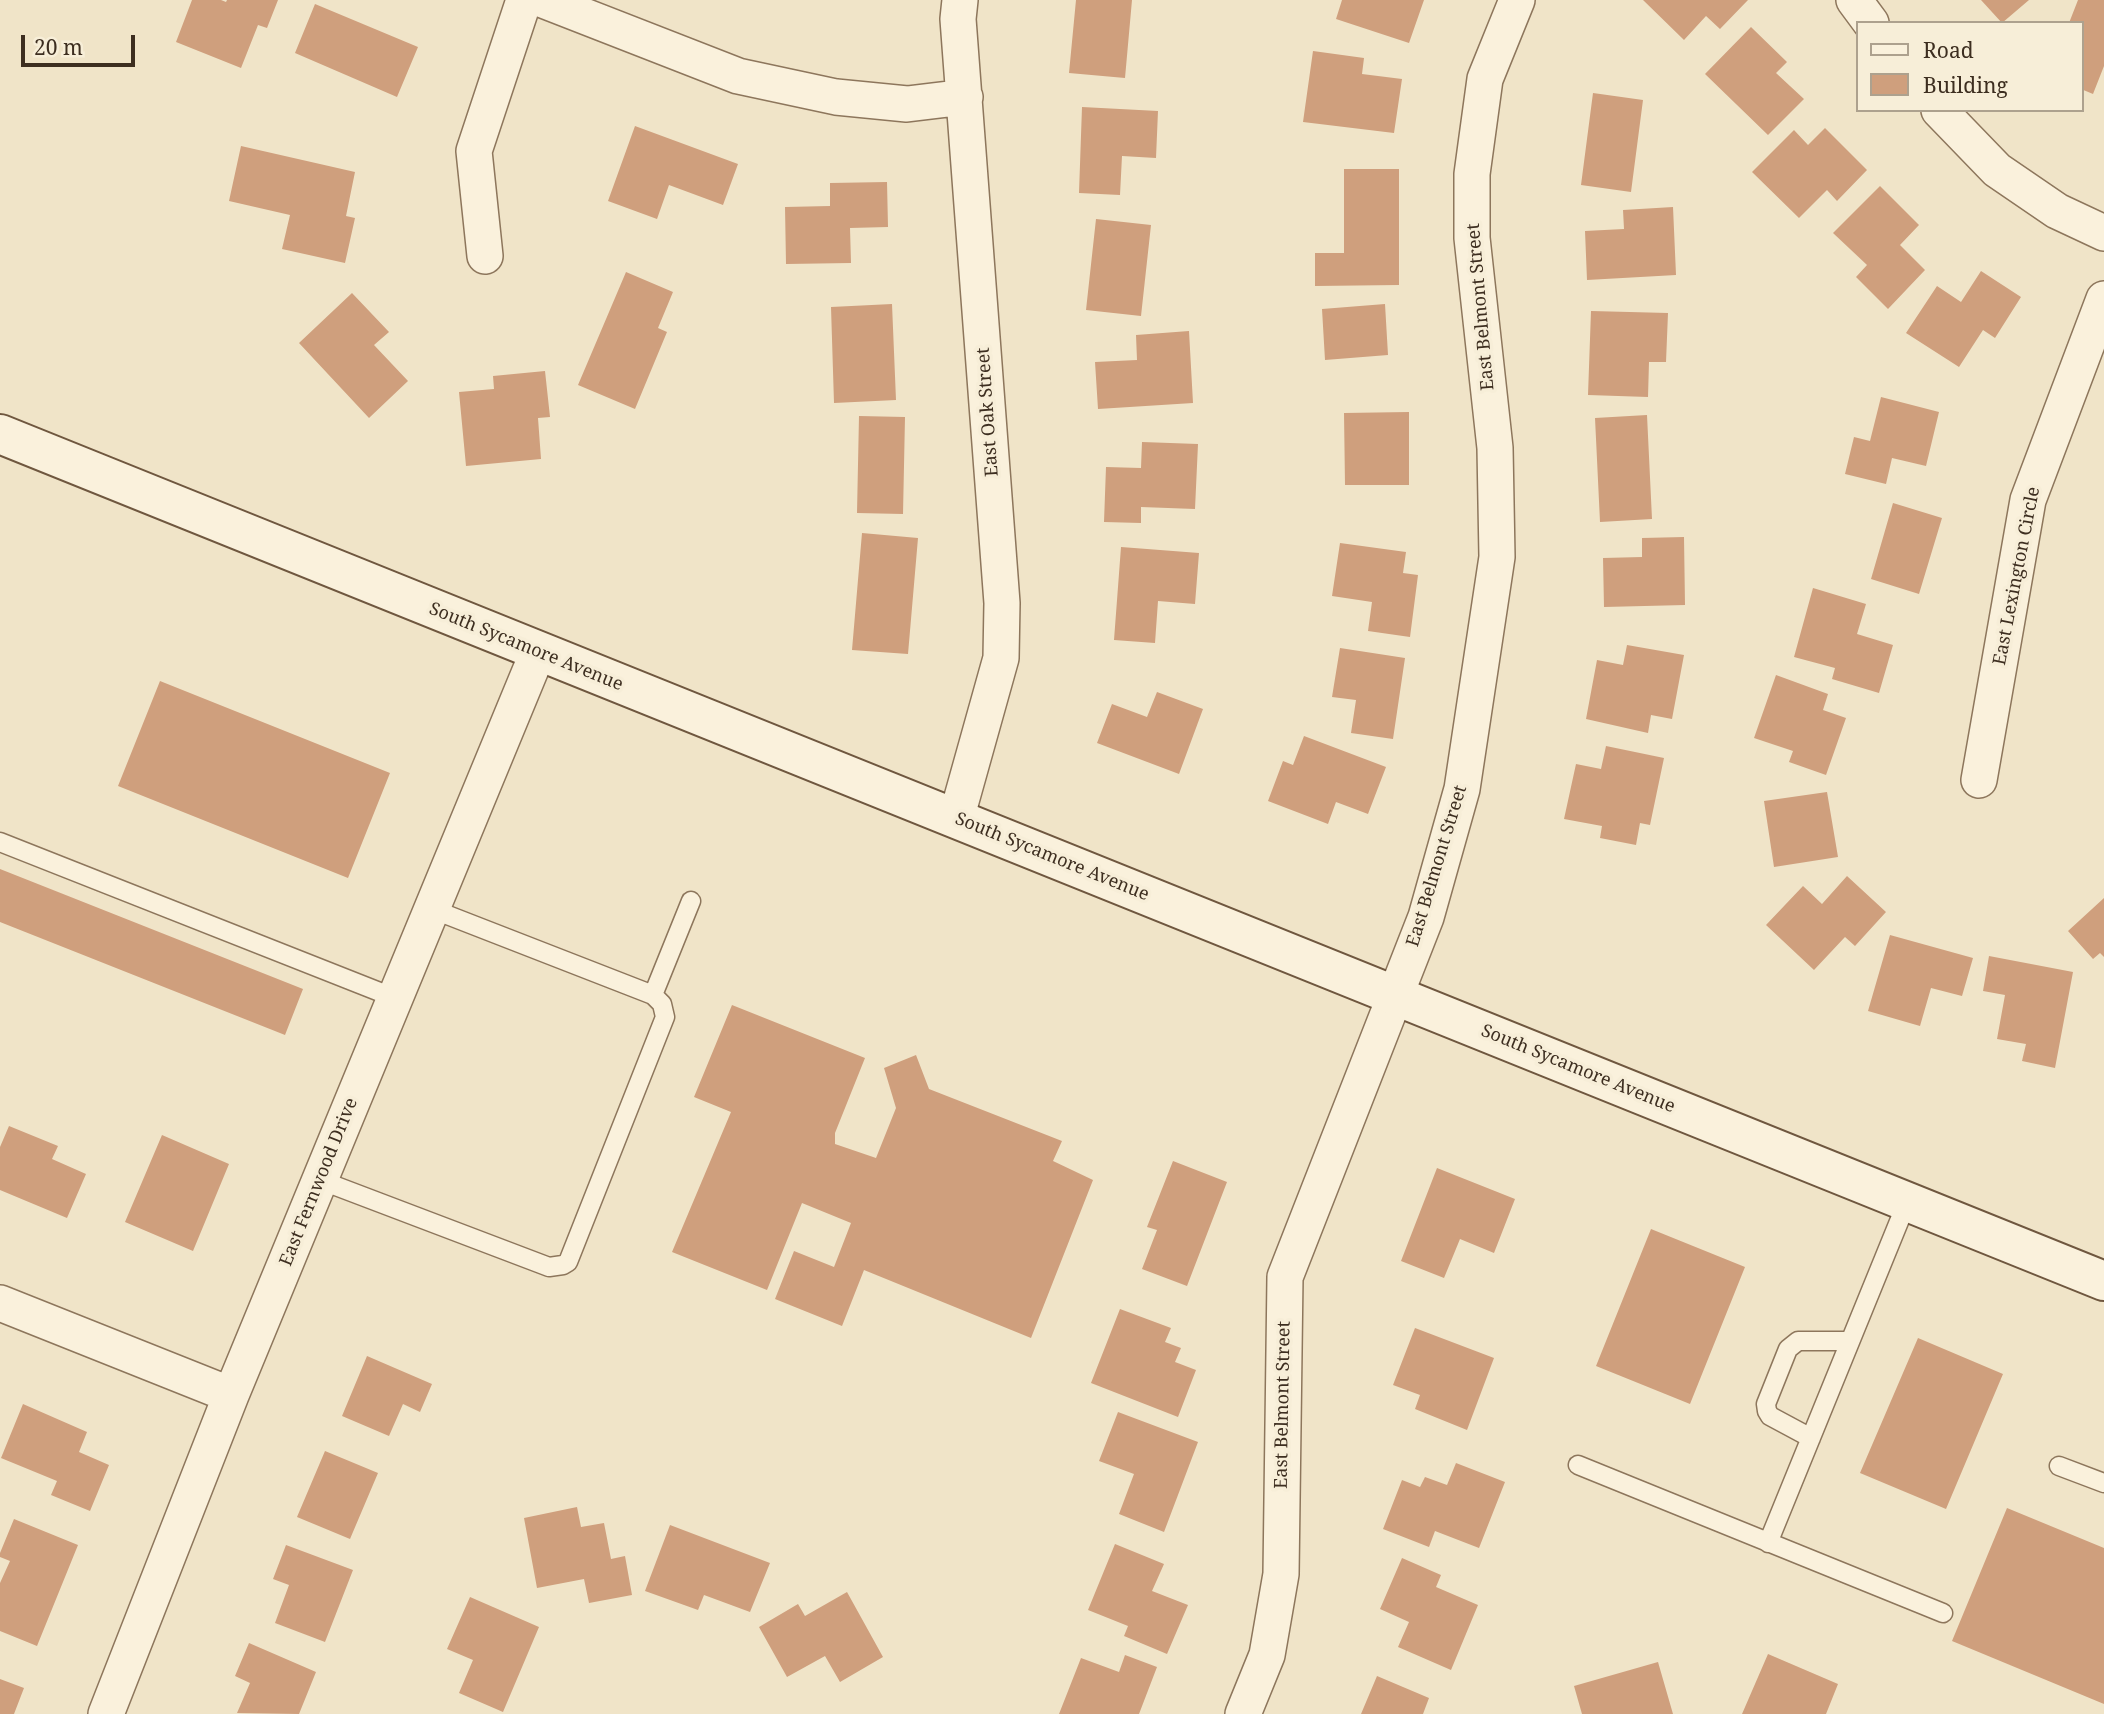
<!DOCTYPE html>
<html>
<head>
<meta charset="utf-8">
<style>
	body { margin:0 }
	#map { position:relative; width:2104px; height:1714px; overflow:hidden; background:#f0e4c8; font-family:"Noto Serif",serif }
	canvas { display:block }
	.legend { position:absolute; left:1856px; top:21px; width:228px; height:91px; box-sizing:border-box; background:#f7eed8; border:2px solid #ada18e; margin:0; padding:9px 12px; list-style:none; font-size:21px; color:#3d2e20 }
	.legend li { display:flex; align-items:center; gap:14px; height:35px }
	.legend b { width:35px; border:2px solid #ada18e }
	.scale { position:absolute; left:21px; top:35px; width:114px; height:32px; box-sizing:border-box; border:4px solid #3d2e20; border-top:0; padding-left:9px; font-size:21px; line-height:24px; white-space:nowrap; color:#3d2e20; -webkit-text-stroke:5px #f7eed8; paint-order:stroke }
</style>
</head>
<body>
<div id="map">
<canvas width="2104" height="1714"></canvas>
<ul class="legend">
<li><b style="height:9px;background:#faf1dc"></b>Road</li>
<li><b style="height:19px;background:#cf9f7d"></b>Building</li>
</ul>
<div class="scale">20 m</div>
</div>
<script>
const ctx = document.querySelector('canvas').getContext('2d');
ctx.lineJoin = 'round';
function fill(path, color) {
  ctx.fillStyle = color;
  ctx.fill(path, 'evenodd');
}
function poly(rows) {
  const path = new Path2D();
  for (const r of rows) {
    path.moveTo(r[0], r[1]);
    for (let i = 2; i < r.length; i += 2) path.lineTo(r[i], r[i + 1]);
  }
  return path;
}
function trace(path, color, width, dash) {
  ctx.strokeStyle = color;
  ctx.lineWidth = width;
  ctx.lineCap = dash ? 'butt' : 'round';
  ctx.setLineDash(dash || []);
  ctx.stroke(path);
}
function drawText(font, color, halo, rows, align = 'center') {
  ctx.font = font + ' "Noto Serif",serif';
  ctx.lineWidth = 7;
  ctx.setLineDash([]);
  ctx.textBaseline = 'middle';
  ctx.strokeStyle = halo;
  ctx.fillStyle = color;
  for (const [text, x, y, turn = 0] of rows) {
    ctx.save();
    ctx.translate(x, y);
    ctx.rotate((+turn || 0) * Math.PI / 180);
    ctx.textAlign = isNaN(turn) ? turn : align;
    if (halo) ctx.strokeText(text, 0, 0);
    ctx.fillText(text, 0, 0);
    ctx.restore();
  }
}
const building = poly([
	[192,0,221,0,226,2,227,0,278,0,267,28,258,25,241,68,176,42],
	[1076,0,1132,0,1125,78,1069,73],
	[1342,0,1424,0,1409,43,1336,19],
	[1643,0,1748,0,1720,29,1706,16,1684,40],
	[1981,0,2029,0,2002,23],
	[2078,0,2104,0,2104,66,2093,94,2081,89,2081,23,2069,23],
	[315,4,418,47,397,97,295,53],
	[1751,27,1787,62,1776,73,1804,99,1768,135,1705,74],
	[1313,51,1364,58,1362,74,1402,79,1394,133,1303,122],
	[1593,93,1643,100,1631,192,1581,185],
	[1082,107,1158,111,1156,158,1122,156,1120,195,1079,193],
	[635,126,738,164,723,205,669,185,657,219,608,201],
	[1825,128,1867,170,1837,201,1827,190,1799,218,1752,172,1794,130,1808,145],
	[241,146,355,172,346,216,355,218,345,263,282,249,290,215,229,201],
	[1344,169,1399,169,1399,285,1315,286,1315,253,1344,253],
	[887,182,888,227,850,228,851,263,786,264,785,207,830,206,830,183],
	[1880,186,1919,225,1900,245,1925,270,1888,309,1856,277,1867,265,1833,233],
	[1673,207,1676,275,1587,280,1585,231,1624,229,1623,210],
	[1096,219,1151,225,1141,316,1086,310],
	[1981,271,2021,297,1995,338,1983,330,1959,367,1906,333,1937,286,1961,302],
	[626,272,673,292,658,328,667,332,635,409,578,385],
	[352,293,389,332,374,345,408,381,369,418,299,343],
	[892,304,896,400,834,403,831,307],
	[1385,304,1388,355,1325,360,1322,309],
	[1591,311,1668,313,1666,362,1649,362,1648,397,1588,395],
	[1189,331,1193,403,1098,409,1095,362,1137,360,1136,335],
	[545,371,550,417,538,418,541,459,466,466,459,392,494,389,493,376],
	[1881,397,1939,412,1926,466,1892,458,1886,484,1845,474,1854,437,1870,441],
	[1409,412,1409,485,1345,485,1344,413],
	[1647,415,1652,519,1600,522,1595,418],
	[859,416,905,417,903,514,857,513],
	[1142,442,1198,444,1195,509,1141,507,1141,523,1104,522,1106,467,1141,468],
	[1893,503,1942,518,1919,594,1871,579],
	[862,533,918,538,908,654,852,650],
	[1684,537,1685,605,1604,607,1603,558,1642,557,1642,538],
	[1340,543,1406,552,1403,573,1418,575,1410,637,1368,631,1372,602,1332,596],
	[1121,547,1199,553,1195,604,1158,601,1155,643,1114,640],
	[1813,588,1866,604,1857,634,1893,645,1879,693,1832,679,1835,668,1794,657],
	[1627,645,1684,655,1672,719,1651,715,1648,733,1586,719,1597,660,1623,665],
	[1340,648,1405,658,1393,739,1351,733,1356,700,1332,697],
	[1776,675,1828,694,1823,710,1846,718,1826,775,1789,762,1793,751,1754,738],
	[160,681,390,773,348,878,118,786],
	[1157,692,1203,709,1179,774,1097,743,1112,704,1147,717],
	[1304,736,1386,767,1368,814,1336,802,1328,824,1268,801,1283,761,1293,765],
	[1606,746,1664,758,1650,825,1640,823,1636,845,1600,838,1602,826,1564,819,1576,764,1601,769],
	[1827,792,1838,857,1774,867,1764,801],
	[0,869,303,989,285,1035,0,922],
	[1847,876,1886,912,1855,946,1845,937,1814,970,1766,925,1803,886,1822,904],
	[2104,898,2104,957,2100,953,2093,959,2068,931],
	[1890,935,1973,958,1962,996,1931,988,1920,1026,1868,1011],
	[1989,956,2073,972,2055,1068,2022,1061,2026,1044,1997,1039,2005,995,1983,991],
	[732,1005,865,1058,835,1133,835,1144,876,1158,896,1108,884,1068,916,1055,929,1089,1062,1141,1053,1161,1093,1180,1031,1338,864,1270,842,1326,775,1299,794,1251,834,1267,851,1223,802,1203,767,1290,672,1252,731,1112,694,1097],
	[9,1126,58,1146,52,1159,86,1174,67,1218,0,1190,0,1147],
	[162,1135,229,1164,193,1251,125,1222],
	[1173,1161,1227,1182,1187,1286,1142,1269,1157,1230,1147,1227],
	[1437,1168,1515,1199,1494,1253,1460,1239,1444,1278,1401,1261],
	[1651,1229,1745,1267,1690,1404,1596,1366],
	[1120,1309,1171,1328,1165,1342,1181,1348,1175,1362,1196,1370,1178,1417,1091,1383],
	[1415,1328,1494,1358,1467,1430,1415,1409,1420,1395,1393,1385],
	[1918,1338,2003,1374,1946,1509,1860,1473],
	[367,1356,432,1384,420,1412,403,1404,389,1436,342,1416],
	[23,1404,87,1432,79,1452,109,1465,90,1511,51,1495,57,1481,1,1458],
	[1118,1412,1198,1442,1164,1532,1119,1514,1134,1474,1099,1461],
	[325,1451,378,1473,350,1539,297,1517],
	[1456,1463,1505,1482,1479,1548,1435,1531,1429,1547,1383,1529,1402,1480,1420,1487,1425,1477,1447,1485],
	[577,1507,581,1527,604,1523,611,1559,625,1556,632,1595,589,1603,584,1579,537,1588,524,1518],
	[2007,1508,2104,1548,2104,1704,1952,1641],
	[14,1519,78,1545,37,1646,0,1631,0,1583,10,1561,0,1557,0,1553],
	[670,1525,770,1563,750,1612,704,1595,698,1610,645,1591],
	[1115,1544,1164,1564,1152,1591,1188,1605,1167,1654,1124,1636,1128,1626,1088,1610],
	[286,1545,353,1570,325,1642,275,1623,289,1585,273,1579],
	[1402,1558,1441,1575,1436,1587,1478,1605,1451,1670,1398,1647,1409,1622,1380,1609],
	[847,1592,883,1657,840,1682,825,1656,787,1677,759,1627,798,1604,805,1616],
	[470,1597,539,1627,503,1712,459,1693,473,1660,447,1649],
	[249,1643,316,1672,299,1714,237,1713,250,1683,235,1676],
	[1768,1654,1838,1684,1826,1714,1742,1714],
	[1125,1655,1157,1667,1139,1714,1059,1714,1081,1658,1119,1672],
	[1658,1662,1673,1714,1582,1714,1574,1686],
	[1377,1676,1429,1698,1423,1714,1361,1714],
	[0,1679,24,1688,14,1714,0,1714]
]);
const lane = poly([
	[0,842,395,998],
	[653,995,691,901],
	[320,1180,549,1267,563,1265,568,1262,665,1017,662,1004,653,995,432,909],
	[1811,1438,1770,1416,1767,1411,1766,1404,1788,1349,1798,1341,1850,1341],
	[1578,1465,1943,1613],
	[2059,1466,2104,1483],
	[1768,1543,1907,1202]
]);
const street = poly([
	[543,0,738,76,836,97,907,104,965,97],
	[1854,0,1871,23],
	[1939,110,1997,170,2057,211,2104,233],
	[485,256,474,151,524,0],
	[1979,780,2028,500,2104,299],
	[956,819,1001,658,1002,603,958,19,960,0],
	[0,1303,231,1395],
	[106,1714,231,1395,538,652],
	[1243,1714,1267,1655,1281,1574,1285,1277,1426,917,1462,789,1497,557,1495,448,1472,238,1472,174,1485,79,1517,0]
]);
const secondary = poly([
	[0,434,2104,1281]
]);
const streetNames = [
	["East Belmont Street",1481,307,-95],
	["East Oak Street",988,412,-94],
	["East Lexington Circle",2017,576,-79],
	["South Sycamore Avenue",526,647,22],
	["South Sycamore Avenue",1052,857,22],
	["East Belmont Street",1437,866,-73],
	["South Sycamore Avenue",1578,1069,22],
	["East Fernwood Drive",319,1182,-68],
	["East Belmont Street",1283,1405,-89]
];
fill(building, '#cf9f7d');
trace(lane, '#8d765c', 21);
trace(street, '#8d765c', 38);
trace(secondary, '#6f573f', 42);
trace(lane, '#faf1dc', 18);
trace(street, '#faf1dc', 35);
trace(secondary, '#faf1dc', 38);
drawText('18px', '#3d2e20', '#f7eed8', streetNames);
</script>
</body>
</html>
